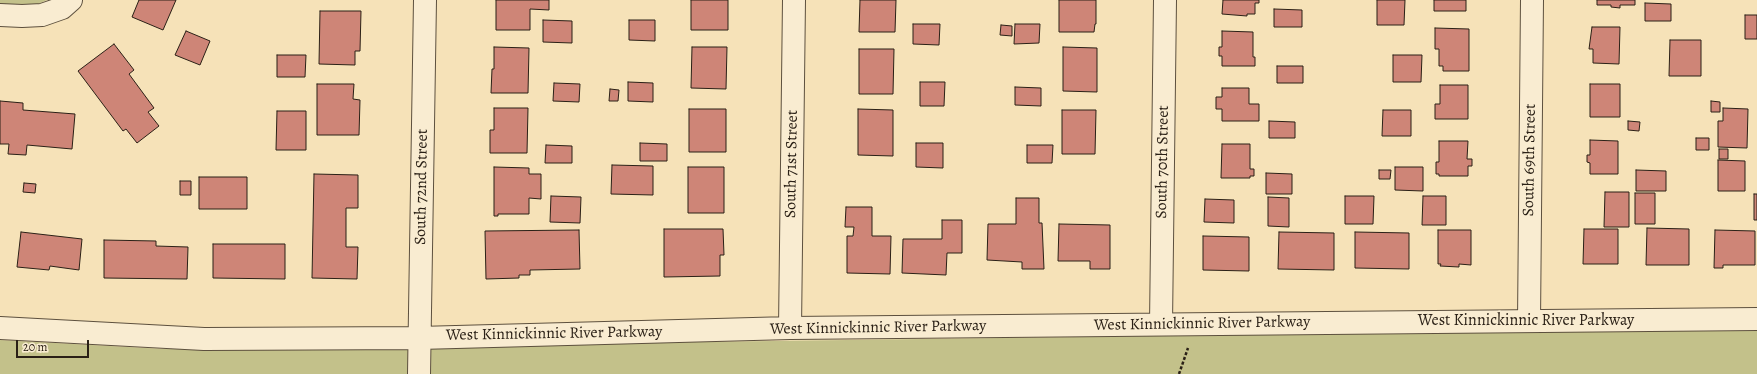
<!DOCTYPE html>
<html>
<head>
<meta charset="utf-8">
<style>
	body { margin:0 }
	#map { position:relative; width:1757px; height:374px; overflow:hidden; background:#f6e2b8; font-family:Alegreya,serif }
	canvas { display:block }
	.scale { position:absolute; left:16px; top:340px; width:73px; height:18px; box-sizing:border-box; border:2px solid #2a2016; border-top:0; padding-left:5px; font-size:12px; line-height:14px; white-space:nowrap; color:#2a2016; -webkit-text-stroke:3px #f9ecd1; paint-order:stroke }
</style>
</head>
<body>
<div id="map">
<canvas width="1757" height="374"></canvas>
<div class="scale">20 m</div>
</div>
<script>
const ctx = document.querySelector('canvas').getContext('2d');
ctx.lineJoin = 'round';
function fill(path, color) {
  ctx.fillStyle = color;
  ctx.fill(path, 'evenodd');
}
function poly(rows) {
  const path = new Path2D();
  for (const r of rows) {
    path.moveTo(r[0], r[1]);
    for (let i = 2; i < r.length; i += 2) path.lineTo(r[i], r[i + 1]);
  }
  return path;
}
function trace(path, color, width, dash) {
  ctx.strokeStyle = color;
  ctx.lineWidth = width;
  ctx.lineCap = dash ? 'butt' : 'round';
  ctx.setLineDash(dash || []);
  ctx.stroke(path);
}
function drawText(font, color, halo, rows, align = 'center') {
  ctx.font = font + ' Alegreya,serif';
  ctx.lineWidth = 3;
  ctx.setLineDash([]);
  ctx.textBaseline = 'middle';
  ctx.strokeStyle = halo;
  ctx.fillStyle = color;
  for (const [text, x, y, turn = 0] of rows) {
    ctx.save();
    ctx.translate(x, y);
    ctx.rotate((+turn || 0) * Math.PI / 180);
    ctx.textAlign = isNaN(turn) ? turn : align;
    if (halo) ctx.strokeText(text, 0, 0);
    ctx.fillText(text, 0, 0);
    ctx.restore();
  }
}
const green = poly([
	[0,0,47,0,31,7,0,5],
	[1757,328,1757,374,0,374,0,340,164,349]
]);
const building = poly([
	[139,0,176,0,163,30,132,17,139,0],
	[496,0,549,0,549,10,530,9,530,30,496,30,496,0],
	[691,0,728,0,728,30,691,30,691,0],
	[860,0,896,0,895,32,859,32,860,0],
	[1059,0,1096,0,1096,24,1095,24,1094,32,1059,32,1059,0],
	[1223,0,1259,0,1259,3,1255,3,1255,14,1247,14,1247,16,1222,14,1223,0],
	[1377,0,1405,0,1404,25,1377,25,1377,0],
	[1434,0,1466,0,1466,11,1434,11,1434,0],
	[1597,0,1635,0,1635,5,1620,5,1620,8,1611,7,1611,5,1597,5,1597,0],
	[1645,3,1671,4,1671,21,1645,21,1645,3],
	[1274,9,1302,10,1302,27,1274,27,1274,9],
	[320,11,361,11,360,51,355,51,355,65,319,64,320,11],
	[1745,15,1757,15,1757,39,1745,39,1745,15],
	[543,20,572,21,572,43,543,42,543,20],
	[629,20,655,20,655,41,629,40,629,20],
	[913,24,940,24,939,45,913,44,913,24],
	[1015,24,1040,24,1039,43,1014,44,1015,24],
	[1001,25,1012,26,1012,36,1000,35,1001,25],
	[1592,27,1620,27,1619,64,1593,63,1593,49,1589,49,1592,27],
	[1435,28,1469,29,1469,71,1443,71,1443,66,1439,66,1439,49,1435,49,1435,28],
	[186,31,210,41,200,65,175,55,186,31],
	[1222,31,1253,32,1253,57,1255,57,1255,66,1222,66,1222,56,1219,56,1219,47,1222,47,1222,31],
	[1670,40,1701,40,1701,76,1669,76,1670,40],
	[114,44,134,70,129,74,154,108,148,112,159,126,137,143,126,129,123,131,78,71,114,44],
	[494,47,529,48,528,93,491,93,492,69,494,69,494,47],
	[692,47,727,47,726,89,691,88,692,47],
	[1063,47,1097,48,1097,92,1063,91,1063,47],
	[859,49,894,49,893,94,859,94,859,49],
	[277,55,306,55,305,77,277,77,277,55],
	[1393,55,1422,55,1421,82,1393,82,1393,55],
	[1277,66,1303,66,1303,83,1277,83,1277,66],
	[628,82,653,83,653,102,628,101,628,82],
	[920,82,945,82,944,106,920,106,920,82],
	[554,83,580,84,579,102,553,101,554,83],
	[317,84,354,84,353,99,360,100,359,135,317,135,317,84],
	[1590,84,1620,84,1620,117,1590,117,1590,84],
	[1440,85,1468,85,1468,119,1435,119,1435,104,1440,104,1440,85],
	[1015,87,1041,88,1041,106,1015,105,1015,87],
	[1222,88,1249,88,1249,104,1259,104,1259,121,1222,121,1222,109,1216,109,1216,97,1222,97,1222,88],
	[610,89,619,90,618,101,609,101,610,89],
	[0,101,23,103,23,110,75,114,72,149,27,145,26,155,8,154,9,144,0,144,0,101],
	[1711,101,1720,102,1720,112,1711,112,1711,101],
	[494,108,528,108,527,153,490,153,490,130,494,130,494,108],
	[1723,108,1748,109,1747,148,1718,147,1718,121,1723,121,1723,108],
	[689,109,726,109,726,152,689,152,689,109],
	[858,109,893,110,893,156,858,155,858,109],
	[1062,110,1096,110,1095,154,1062,154,1062,110],
	[1383,110,1411,110,1411,136,1382,136,1383,110],
	[277,111,306,111,306,150,276,150,277,111],
	[1269,121,1295,122,1295,138,1269,138,1269,121],
	[1628,121,1640,122,1639,131,1628,130,1628,121],
	[1696,138,1709,138,1709,150,1696,150,1696,138],
	[1590,140,1618,141,1618,174,1590,174,1590,163,1587,162,1587,155,1590,155,1590,140],
	[1439,141,1468,141,1467,159,1472,159,1472,166,1468,166,1468,176,1439,176,1439,174,1436,174,1436,162,1439,162,1439,141],
	[640,143,667,144,667,161,640,161,640,143],
	[916,143,943,143,943,168,916,167,916,143],
	[1222,144,1250,144,1250,169,1254,169,1254,176,1250,176,1250,178,1221,178,1222,144],
	[546,145,572,146,572,163,545,163,546,145],
	[1027,145,1053,145,1052,163,1027,163,1027,145],
	[1719,149,1728,149,1728,159,1719,159,1719,149],
	[1718,160,1745,161,1745,191,1718,191,1718,160],
	[612,165,653,166,653,195,611,194,612,165],
	[494,167,529,168,529,174,541,174,541,199,529,198,529,214,498,214,498,216,494,216,494,167],
	[688,167,724,167,724,213,688,213,688,167],
	[1395,167,1423,167,1423,191,1395,190,1395,167],
	[1379,170,1391,170,1390,179,1379,179,1379,170],
	[1636,170,1666,171,1666,191,1636,191,1636,170],
	[1266,173,1292,174,1292,194,1266,194,1266,173],
	[314,174,358,175,358,208,346,208,346,247,358,247,357,279,312,278,314,174],
	[199,177,247,177,247,209,199,209,199,177],
	[180,181,191,181,191,195,180,195,180,181],
	[24,183,36,184,35,193,23,192,24,183],
	[1605,192,1629,192,1629,227,1604,227,1605,192],
	[1635,193,1655,193,1655,224,1635,224,1635,193],
	[1754,194,1757,194,1757,220,1754,220,1754,194],
	[551,196,581,197,580,223,550,222,551,196],
	[1345,196,1374,196,1373,224,1345,224,1345,196],
	[1423,196,1446,196,1446,225,1422,225,1423,196],
	[1268,197,1289,198,1289,227,1268,226,1268,197],
	[1016,198,1039,198,1039,223,1042,223,1044,269,1022,269,1022,262,987,260,988,224,1016,224,1016,198],
	[1205,199,1234,200,1234,223,1204,222,1205,199],
	[846,207,872,207,872,236,891,236,890,274,847,273,847,236,853,236,854,227,845,227,846,207],
	[942,220,962,220,962,253,947,253,946,275,902,273,903,239,942,239,942,220],
	[1059,224,1110,225,1110,269,1090,269,1090,261,1058,261,1059,224],
	[1647,228,1689,229,1689,265,1646,265,1647,228],
	[664,229,723,229,724,255,720,255,720,276,664,277,664,229],
	[1584,229,1618,229,1618,264,1583,264,1584,229],
	[579,230,580,269,530,270,530,275,519,275,519,278,486,279,485,231,579,230],
	[1438,230,1471,230,1471,265,1459,264,1459,267,1440,266,1441,264,1438,264,1438,230],
	[1715,230,1755,231,1755,265,1723,265,1723,268,1714,268,1715,230],
	[21,232,82,239,79,270,50,266,49,270,17,267,21,232],
	[1279,232,1334,233,1334,270,1278,269,1279,232],
	[1355,232,1409,233,1409,269,1355,268,1355,232],
	[1203,236,1249,237,1249,271,1203,270,1203,236],
	[104,240,156,241,156,246,188,247,187,279,104,278,104,240],
	[213,244,285,244,285,279,213,278,213,244]
]);
const path = poly([
	[1179,374,1188,348]
]);
const minor = poly([
	[0,15,22,16,42,15,62,8,71,0],
	[1529,321,1532,0],
	[1161,324,1165,0],
	[0,328,204,339,419,338,790,328,1757,319],
	[790,328,794,0],
	[419,374,425,0]
]);
const streetNames = [
	["South 69th Street",1530,160,-89],
	["South 70th Street",1163,162,-89],
	["South 71st Street",792,164,-89],
	["South 72nd Street",422,187,-89],
	["West Kinnickinnic River Parkway",1526,321],
	["West Kinnickinnic River Parkway",1202,324,-1],
	["West Kinnickinnic River Parkway",878,328,-1],
	["West Kinnickinnic River Parkway",554,334,-1]
];
fill(green, '#c3c18a');
fill(building, '#ce8577');
trace(building, '#2a2016', 1);
trace(minor, '#5d503e', 24);
trace(path, '#2a2016', 2.5, [3, 2]);
trace(minor, '#f9ecd1', 22);
drawText('16px', '#2a2016', '#f9ecd1', streetNames);
</script>
</body>
</html>
